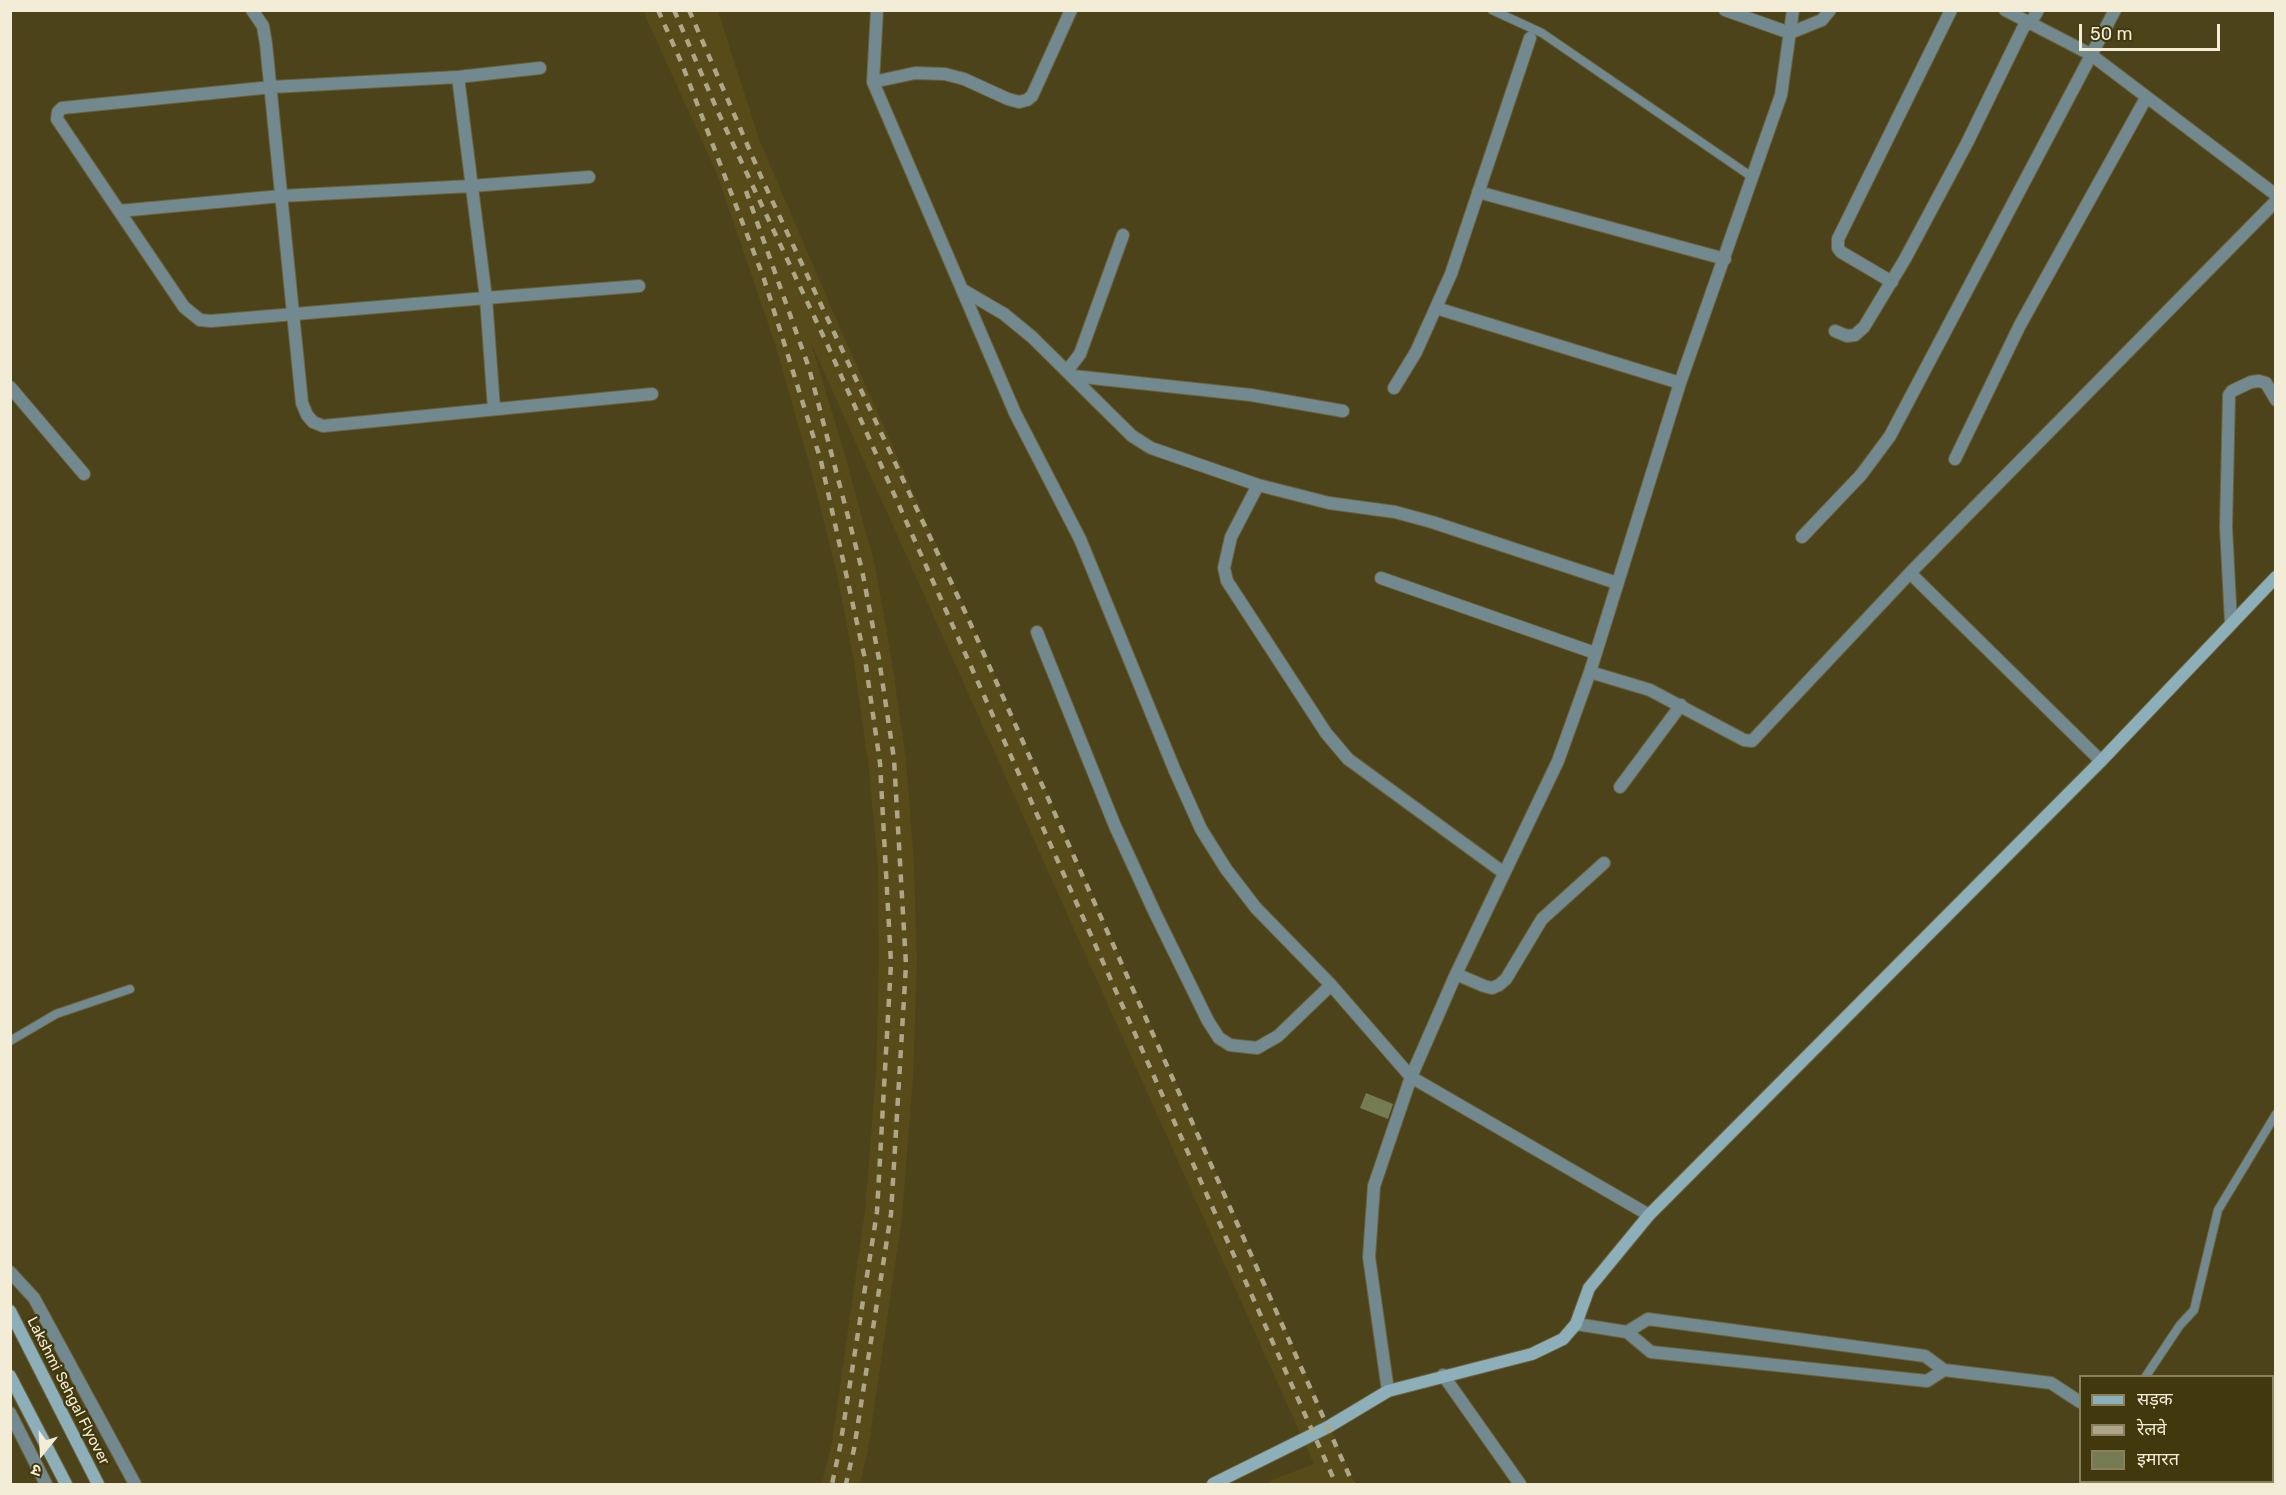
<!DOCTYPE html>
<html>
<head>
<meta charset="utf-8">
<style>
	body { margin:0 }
	#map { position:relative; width:2286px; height:1495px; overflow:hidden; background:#4d431a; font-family:Rubik,"Noto Sans Devanagari",sans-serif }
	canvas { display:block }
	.frame { position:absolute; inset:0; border:12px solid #f3edd7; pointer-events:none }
	.legend { position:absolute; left:2079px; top:1375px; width:195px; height:108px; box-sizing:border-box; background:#42380e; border:2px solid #89805e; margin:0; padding:8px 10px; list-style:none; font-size:18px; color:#f3edd7 }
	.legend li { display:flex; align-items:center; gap:12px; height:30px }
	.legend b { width:30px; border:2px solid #89805e }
	.north { position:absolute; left:12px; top:1423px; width:60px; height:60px; -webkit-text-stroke:4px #42380e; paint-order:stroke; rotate:198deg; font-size:16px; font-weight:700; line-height:24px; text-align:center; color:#f3edd7 }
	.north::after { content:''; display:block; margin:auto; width:21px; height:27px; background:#f3edd7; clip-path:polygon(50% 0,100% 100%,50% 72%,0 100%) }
	.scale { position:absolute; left:2079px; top:24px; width:141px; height:27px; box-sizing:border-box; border:3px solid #f3edd7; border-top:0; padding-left:8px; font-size:18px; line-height:21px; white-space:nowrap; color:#f3edd7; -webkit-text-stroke:4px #42380e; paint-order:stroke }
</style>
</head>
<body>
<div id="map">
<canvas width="2286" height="1495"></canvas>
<div class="frame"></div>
<ul class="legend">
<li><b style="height:8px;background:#8cafb9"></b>सड़क</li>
<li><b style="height:8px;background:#ada688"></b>रेलवे</li>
<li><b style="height:16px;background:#757c53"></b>इमारत</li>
</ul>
<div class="north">उ</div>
<div class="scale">50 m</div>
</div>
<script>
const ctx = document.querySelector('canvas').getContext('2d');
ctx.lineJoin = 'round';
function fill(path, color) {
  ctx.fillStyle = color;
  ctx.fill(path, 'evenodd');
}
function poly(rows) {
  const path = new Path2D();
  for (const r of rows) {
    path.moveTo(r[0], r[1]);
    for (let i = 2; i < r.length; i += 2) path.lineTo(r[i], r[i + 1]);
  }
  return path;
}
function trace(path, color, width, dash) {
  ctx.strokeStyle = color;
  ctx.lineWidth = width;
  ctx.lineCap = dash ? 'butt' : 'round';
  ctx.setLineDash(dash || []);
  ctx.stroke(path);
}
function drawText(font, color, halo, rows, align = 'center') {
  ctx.font = font + ' Rubik,sans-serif';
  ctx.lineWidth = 5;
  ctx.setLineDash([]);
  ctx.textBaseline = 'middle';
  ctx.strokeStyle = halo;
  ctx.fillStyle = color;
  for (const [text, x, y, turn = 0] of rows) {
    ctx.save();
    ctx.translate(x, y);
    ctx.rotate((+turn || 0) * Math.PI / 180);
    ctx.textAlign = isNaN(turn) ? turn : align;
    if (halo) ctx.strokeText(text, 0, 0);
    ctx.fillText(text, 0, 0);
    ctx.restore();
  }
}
const built = poly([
	[643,11,718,11,759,139,840,328,1355,1484,1267,1484,1274,1479,1314,1464,811,343,845,455,875,566,891,656,906,760,914,864,917,964,913,1077,902,1217,868,1450,860,1484,822,1484,832,1443,865,1211,876,1073,879,963,878,867,868,762,854,662,837,574,809,463,776,347,717,174]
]);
const building = poly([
	[1366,1093,1393,1104,1388,1119,1360,1108]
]);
const lane = poly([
	[1492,10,1542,33,1752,177],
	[10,1041,56,1014,130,989],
	[2146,1376,2180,1325,2194,1310,2218,1210,2276,1114],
	[2110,1484,2111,1482]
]);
const street = poly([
	[252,10,263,26,266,44,302,403,307,415,313,422,323,426,652,394],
	[877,10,873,82,1015,413,1080,539,1175,771,1201,829,1226,869,1256,908,1331,985,1411,1077,1649,1215],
	[1725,10,1790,33,1822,20,1830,10],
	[2005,10,2090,54,2276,195],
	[2030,24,2038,10],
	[458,77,540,68],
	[873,82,915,73,945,74,964,79,1008,99,1019,102,1027,100,1032,96,1071,10],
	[1478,192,1725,259],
	[119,211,57,119,58,112,62,108,272,87,458,77,486,298,639,286],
	[1892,282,1841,252,1838,248,1838,239,1951,10],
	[963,290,1004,314,1032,337,1132,436,1151,448,1258,485,1231,537,1224,568,1227,581,1326,733,1348,759,1504,873],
	[1436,308,1680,383],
	[1835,331,1847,336,1855,335,1864,327,1905,259,1967,143,2026,22],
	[1067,371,1080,354,1123,235],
	[1073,376,1251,395,1343,411],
	[10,387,84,474],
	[1394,388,1416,352,1451,274,1530,38],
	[494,409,486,298,211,321,200,320,184,307,119,211,281,196,471,186,589,177],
	[1955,459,2020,325,2146,98],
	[1258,485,1329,503,1395,512,1432,522,1617,583],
	[1802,537,1861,475,1890,436,2115,10],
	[1910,573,2101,761],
	[1381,578,1595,653],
	[2231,623,2226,527,2229,395,2232,391,2251,382,2259,381,2266,383,2276,400],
	[1037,632,1115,826,1155,913,1208,1021,1219,1038,1230,1045,1257,1048,1278,1036,1331,985],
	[1590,672,1650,690,1744,740,1752,741,1910,573,2276,201],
	[1620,787,1681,705],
	[1456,974,1484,986,1492,988,1499,985,1506,979,1542,919,1604,863],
	[10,1272,34,1298,135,1484],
	[1576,1324,1627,1332,1651,1352,1927,1381,1944,1370],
	[1627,1332,1648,1319,1925,1356,1944,1370,2051,1383,2080,1402],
	[1443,1375,1520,1484],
	[1388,1391,1369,1257,1374,1186,1411,1077,1456,974,1558,761,1590,672,1680,383,1781,95,1793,10],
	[10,1413,46,1484],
	[2179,1482,2185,1484],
	[2231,1482,2238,1484],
	[2261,1484,2266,1482]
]);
const secondary = poly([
	[10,1311,98,1484],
	[10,1376,66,1484],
	[1213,1484,1328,1427,1388,1391,1532,1354,1563,1339,1576,1324,1589,1288,1649,1215,2101,761,2276,577]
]);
const rail = poly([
	[658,10,682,64,764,279,821,461,865,659,880,763,891,963,877,1212,840,1447,832,1484],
	[674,10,718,112,827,344,1336,1484],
	[689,10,763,181,967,616,1353,1484],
	[746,191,809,368,862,570,879,659,894,759,906,965,891,1214,854,1449,846,1484]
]);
const streetNames = [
	["Lakshmi Sehgal Flyover",68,1391,63]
];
fill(built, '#574b19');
fill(building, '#757c53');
trace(lane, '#6b623c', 10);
trace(street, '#6b623c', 14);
trace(secondary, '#6b623c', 14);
trace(lane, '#72898f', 8);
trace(street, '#72898f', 12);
trace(secondary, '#8cafb9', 12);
trace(rail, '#ada688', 4.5, [8, 8]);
drawText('15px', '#f3edd7', '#42380e', streetNames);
</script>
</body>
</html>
